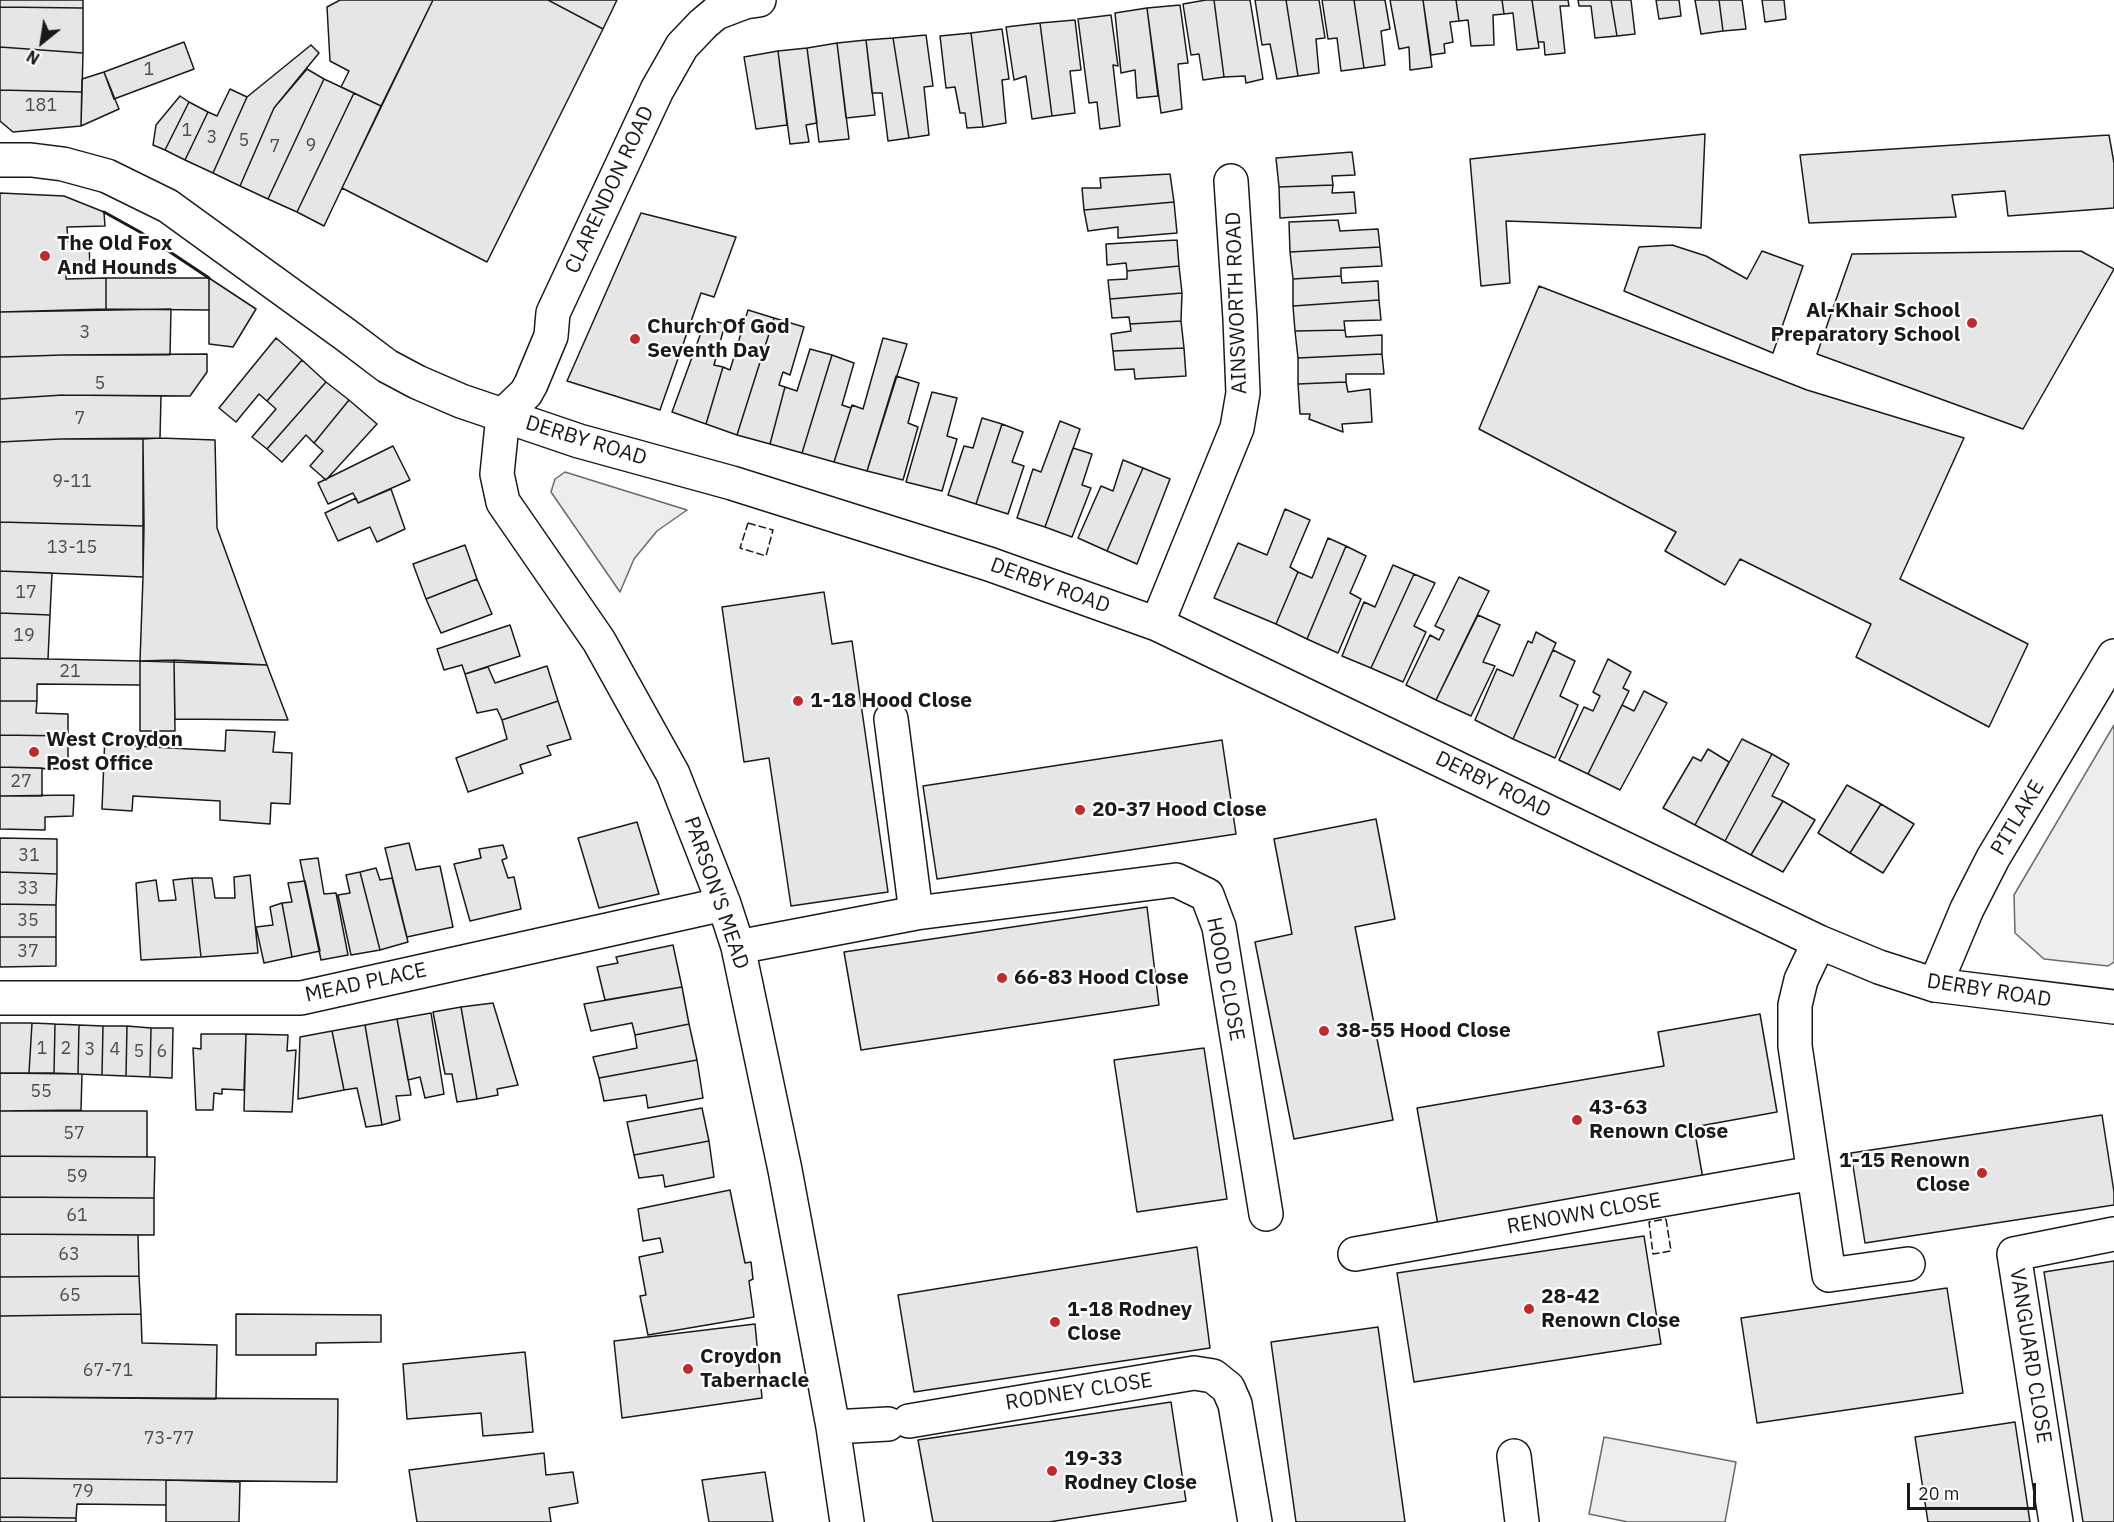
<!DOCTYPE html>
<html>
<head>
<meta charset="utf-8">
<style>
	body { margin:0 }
	#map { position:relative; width:2114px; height:1522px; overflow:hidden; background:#fff; font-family:"IBM Plex Sans",sans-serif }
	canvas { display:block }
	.north { position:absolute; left:12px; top:12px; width:60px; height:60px; -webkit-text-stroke:4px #fff; paint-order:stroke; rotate:210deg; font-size:16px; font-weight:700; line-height:24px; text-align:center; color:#1a1a1a }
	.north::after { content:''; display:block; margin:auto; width:21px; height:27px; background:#1a1a1a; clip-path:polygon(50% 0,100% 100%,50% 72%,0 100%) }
	.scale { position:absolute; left:1907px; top:1483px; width:129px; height:27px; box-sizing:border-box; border:3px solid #1a1a1a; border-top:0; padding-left:8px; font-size:18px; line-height:21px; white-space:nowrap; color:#1a1a1a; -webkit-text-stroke:4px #fff; paint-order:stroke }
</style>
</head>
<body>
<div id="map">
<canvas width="2114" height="1522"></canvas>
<div class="north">N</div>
<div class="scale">20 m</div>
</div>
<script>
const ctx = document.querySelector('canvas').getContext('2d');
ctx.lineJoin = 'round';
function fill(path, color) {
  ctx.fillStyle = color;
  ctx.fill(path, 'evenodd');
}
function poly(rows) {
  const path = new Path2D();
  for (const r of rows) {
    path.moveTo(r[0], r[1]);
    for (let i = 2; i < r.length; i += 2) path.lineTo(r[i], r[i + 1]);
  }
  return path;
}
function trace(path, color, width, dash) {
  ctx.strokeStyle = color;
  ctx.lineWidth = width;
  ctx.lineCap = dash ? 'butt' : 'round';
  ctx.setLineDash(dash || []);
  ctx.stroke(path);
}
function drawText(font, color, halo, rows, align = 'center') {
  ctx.font = font + ' "IBM Plex Sans",sans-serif';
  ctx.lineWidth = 4.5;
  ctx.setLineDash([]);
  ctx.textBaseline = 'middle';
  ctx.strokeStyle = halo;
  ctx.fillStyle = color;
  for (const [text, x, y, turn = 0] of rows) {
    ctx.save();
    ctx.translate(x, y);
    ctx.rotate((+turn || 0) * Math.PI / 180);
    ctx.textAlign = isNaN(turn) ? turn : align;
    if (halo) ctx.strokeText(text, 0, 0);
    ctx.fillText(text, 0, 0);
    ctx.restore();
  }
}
const built = poly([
	[565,472,687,510,657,531,634,559,620,592,551,492,555,479,565,472],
	[2114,725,2114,962,2108,966,2044,959,2015,933,2014,895,2114,725],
	[1604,1437,1736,1462,1725,1522,1628,1522,1589,1514,1604,1437]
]);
const building = poly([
	[0,0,83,0,83,8,0,7,0,0],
	[340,0,433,0,381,106,341,87,349,71,330,61,327,7,340,0],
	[433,0,548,0,603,29,487,262,342,188,433,0],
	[548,0,617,0,603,29,548,0],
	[1206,0,1214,0,1224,77,1203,80,1199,54,1191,55,1183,4,1206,0],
	[1214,0,1250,0,1263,79,1246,83,1245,76,1224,77,1214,0],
	[1255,0,1286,0,1298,76,1277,79,1270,44,1262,45,1255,0],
	[1286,0,1319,0,1325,38,1316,39,1319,73,1298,76,1286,0],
	[1322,0,1354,0,1364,68,1341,71,1337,38,1328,39,1322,0],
	[1354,0,1385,0,1390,29,1381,31,1385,65,1364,68,1354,0],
	[1390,0,1423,0,1432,67,1410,70,1409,47,1399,49,1390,0],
	[1423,0,1456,0,1459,21,1450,22,1453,42,1444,44,1445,53,1431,55,1423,0],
	[1456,0,1502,0,1504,14,1493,15,1494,45,1471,46,1468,20,1459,21,1456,0],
	[1502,0,1532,0,1539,48,1517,50,1513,13,1504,14,1502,0],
	[1532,0,1568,0,1569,6,1560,6,1565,53,1545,55,1544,42,1538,42,1532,0],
	[1578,0,1611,0,1617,36,1595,38,1591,6,1579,6,1578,0],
	[1611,0,1631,0,1635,34,1617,36,1611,0],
	[1656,0,1679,0,1681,16,1659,19,1656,0],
	[1695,0,1719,0,1723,31,1701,34,1695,0],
	[1719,0,1742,0,1746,29,1723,31,1719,0],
	[1762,0,1784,0,1786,19,1765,22,1762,0],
	[1180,5,1188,63,1178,64,1182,109,1161,113,1147,8,1180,5],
	[0,7,83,8,83,53,0,47,0,7],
	[1147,8,1158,96,1137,98,1135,70,1121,73,1115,13,1147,8],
	[1111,15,1118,66,1113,65,1120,126,1100,129,1097,102,1089,103,1078,19,1111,15],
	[1075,20,1081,70,1070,71,1075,113,1052,116,1040,23,1075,20],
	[1040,23,1052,116,1032,119,1026,76,1014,80,1006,27,1040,23],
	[1002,29,1009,79,1002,80,1006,123,983,127,971,33,1002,29],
	[971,33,983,127,967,128,965,113,960,113,955,87,946,88,940,36,971,33],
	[926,35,933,86,924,87,929,135,909,138,893,38,926,35],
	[893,38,909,138,888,141,882,93,872,93,866,40,893,38],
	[866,40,875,115,846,118,837,43,866,40],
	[184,42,194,69,114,99,104,72,184,42],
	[837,43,849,139,819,142,807,48,837,43],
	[311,45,319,53,274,108,240,186,213,173,247,97,311,45],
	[0,47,83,53,82,92,0,90,0,47],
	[807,48,817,123,806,125,809,142,790,144,778,51,807,48],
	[778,51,787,125,756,129,744,57,778,51],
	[307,69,324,79,268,199,240,186,274,108,307,69],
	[104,72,119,109,81,126,82,79,104,72],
	[324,79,354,93,297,212,268,199,324,79],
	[230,89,247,97,213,173,185,160,208,112,217,116,230,89],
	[0,90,82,92,81,126,13,132,0,121,0,90],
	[354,93,381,106,324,226,297,212,354,93],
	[180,96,189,102,165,150,153,145,156,125,180,96],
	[189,102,208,112,185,160,165,150,189,102],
	[1705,134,1701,228,1506,221,1510,283,1481,286,1470,159,1705,134],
	[2109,135,2114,163,2114,208,2008,216,2005,191,1952,195,1956,217,1809,223,1800,155,2109,135],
	[1352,152,1355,175,1332,176,1333,185,1279,187,1276,158,1352,152],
	[1170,174,1174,202,1084,210,1082,188,1101,188,1100,178,1170,174],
	[1333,185,1332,193,1354,192,1356,213,1280,218,1279,187,1333,185],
	[0,193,64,196,104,212,105,226,67,227,68,241,89,241,90,270,66,270,66,279,106,278,106,309,0,312,0,193],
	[1174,202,1177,233,1118,238,1118,227,1088,231,1084,210,1174,202],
	[641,213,736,237,714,297,701,293,660,410,567,381,641,213],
	[1338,220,1340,231,1378,229,1380,247,1290,252,1289,222,1338,220],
	[1177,240,1179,266,1127,271,1126,263,1107,265,1106,244,1177,240],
	[1672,245,1706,256,1747,279,1762,251,1803,266,1773,353,1624,291,1639,247,1672,245],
	[1380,247,1382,266,1341,268,1341,276,1293,279,1290,252,1380,247],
	[2081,251,2114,269,2023,429,1817,354,1852,254,2081,251],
	[1179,266,1182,293,1110,299,1108,280,1127,279,1127,271,1179,266],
	[1341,276,1342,283,1378,281,1379,300,1293,306,1293,279,1341,276],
	[106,278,209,278,209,310,106,309,106,278],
	[209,278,256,309,233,347,209,344,209,278],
	[1539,286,1807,390,1964,438,1900,579,2028,644,1989,727,1856,657,1871,624,1740,559,1725,585,1665,551,1676,532,1479,429,1539,286],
	[1182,293,1181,321,1130,324,1129,317,1112,318,1110,299,1182,293],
	[1379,300,1381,320,1344,321,1345,330,1295,331,1293,306,1379,300],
	[171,309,170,355,63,355,0,357,0,312,171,309],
	[748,310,774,318,737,435,706,424,723,367,730,370,748,310],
	[774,318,804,327,790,375,783,372,779,385,785,387,770,444,737,435,774,318],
	[706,319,725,324,714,365,723,367,706,424,672,412,706,319],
	[1181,321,1184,348,1113,351,1111,334,1131,331,1130,324,1181,321],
	[1345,330,1346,337,1382,335,1382,354,1298,358,1295,331,1345,330],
	[276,338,302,360,267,401,259,394,236,422,219,408,276,338],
	[883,338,907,344,867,471,834,462,852,405,863,409,883,338],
	[1184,348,1186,376,1135,379,1134,369,1115,370,1113,351,1184,348],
	[810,349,832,355,802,453,770,444,785,387,797,391,810,349],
	[207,354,207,372,190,396,63,395,0,399,0,357,63,355,207,354],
	[1382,354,1384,374,1346,374,1346,382,1298,384,1298,358,1382,354],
	[832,355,854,363,842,405,851,408,834,462,802,453,832,355],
	[302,360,326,382,267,449,252,437,276,409,267,401,302,360],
	[896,376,919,383,908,423,918,427,903,480,867,471,896,376],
	[326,382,349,400,314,443,306,435,282,462,267,449,326,382],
	[1346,382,1348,392,1370,389,1372,422,1342,424,1343,432,1309,419,1310,414,1300,414,1298,384,1346,382],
	[932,392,957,398,947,436,957,439,942,491,906,482,932,392],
	[63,395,161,396,160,438,60,439,0,442,0,399,63,395],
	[349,400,377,424,326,480,310,466,323,451,314,443,349,400],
	[982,418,1002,424,976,504,948,495,964,446,973,448,982,418],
	[1060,421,1080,429,1045,527,1017,518,1033,469,1041,472,1060,421],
	[1002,424,1023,432,1012,462,1024,466,1008,514,976,504,1002,424],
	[160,438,215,440,217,528,267,665,140,661,143,577,143,439,160,438],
	[60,439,143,439,144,526,0,522,0,442,60,439],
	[393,446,410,480,358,503,353,493,328,504,318,483,393,446],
	[1073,448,1092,454,1082,485,1091,488,1072,537,1045,527,1073,448],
	[1123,460,1143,468,1107,551,1078,538,1101,486,1113,491,1123,460],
	[1143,468,1170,479,1137,564,1107,551,1143,468],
	[391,489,405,529,377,542,370,527,338,541,325,513,356,498,358,503,391,489],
	[1285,509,1310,520,1290,567,1298,572,1276,624,1214,598,1238,543,1267,555,1285,509],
	[0,522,144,526,143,577,0,571,0,522],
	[1328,538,1346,546,1307,639,1276,624,1298,572,1312,578,1328,538],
	[465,545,477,579,426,599,413,564,465,545],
	[1346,546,1366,556,1350,593,1361,599,1338,653,1307,639,1346,546],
	[1393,565,1414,574,1371,668,1342,656,1364,602,1375,607,1393,565],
	[0,571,52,573,50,615,0,613,0,571],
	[1414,574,1435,583,1414,626,1426,632,1403,682,1371,668,1414,574],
	[1459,577,1489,591,1436,700,1406,685,1430,635,1439,640,1444,630,1435,626,1459,577],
	[477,579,492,614,441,633,426,599,477,579],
	[824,592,832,644,852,641,888,892,791,906,769,758,744,762,722,607,824,592],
	[0,613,50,615,48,659,0,658,0,613],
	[1478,615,1500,625,1483,662,1495,666,1471,716,1436,700,1478,615],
	[510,625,520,656,465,674,462,665,444,670,437,649,510,625],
	[1536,632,1556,643,1513,739,1475,720,1497,669,1513,676,1528,641,1532,643,1536,632],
	[1553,650,1575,661,1560,696,1578,705,1555,758,1513,739,1553,650],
	[0,658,140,661,140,685,37,684,37,701,0,701,0,658],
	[1608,659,1631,672,1623,688,1629,691,1588,774,1559,760,1584,707,1593,711,1600,696,1593,692,1608,659],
	[174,660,267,665,288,720,175,719,174,660],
	[174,660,175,731,140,731,140,661,174,660],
	[547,666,558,701,502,720,497,709,477,713,465,674,488,667,495,683,547,666],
	[1644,691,1667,703,1620,790,1588,774,1622,705,1634,711,1644,691],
	[0,701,37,701,36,713,68,714,68,736,0,735,0,701],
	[558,701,571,739,547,746,551,755,520,765,523,773,468,792,456,758,507,739,502,720,558,701],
	[226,730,275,732,273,752,292,753,290,804,271,803,270,824,220,820,220,801,133,796,132,811,102,809,105,734,136,735,135,746,225,751,226,730],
	[0,735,68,736,68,769,0,767,0,735],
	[1742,739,1772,754,1725,841,1695,825,1742,739],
	[1222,740,1236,834,937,879,923,786,1222,740],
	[1708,749,1729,762,1695,825,1663,808,1693,757,1701,761,1708,749],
	[1772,754,1789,764,1772,796,1783,801,1751,855,1725,841,1772,754],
	[0,767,42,768,42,796,0,796,0,767],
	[1847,785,1881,804,1850,853,1818,833,1847,785],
	[74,795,73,816,45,817,45,830,0,829,0,796,74,795],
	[1783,801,1815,820,1783,872,1751,855,1783,801],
	[1881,804,1914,824,1883,873,1850,853,1881,804],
	[1376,819,1395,919,1355,927,1393,1120,1294,1139,1255,942,1292,934,1274,839,1376,819],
	[637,822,659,894,599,908,578,838,637,822],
	[0,838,57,839,57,874,0,872,0,838],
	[409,843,416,870,440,866,453,927,407,937,385,848,409,843],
	[503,845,507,858,502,860,508,878,514,877,521,909,470,921,454,864,481,858,479,849,503,845],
	[318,858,324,894,336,893,348,955,321,960,300,860,318,858],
	[376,868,380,880,392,878,408,942,380,950,360,872,376,868],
	[0,872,57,874,56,905,0,904,0,872],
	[360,872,380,950,351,955,338,895,350,893,346,875,360,872],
	[250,875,258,953,201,957,192,878,212,878,215,898,235,898,234,877,250,875],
	[192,878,201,957,141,960,136,883,156,880,159,901,176,900,173,880,192,878],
	[305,881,320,951,292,957,282,903,292,902,288,883,305,881],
	[282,903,292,957,264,963,256,927,273,925,270,907,282,903],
	[0,904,56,905,56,937,0,937,0,904],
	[1147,907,1159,1005,861,1050,844,952,1147,907],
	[0,937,56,937,56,966,0,967,0,937],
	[673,945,682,987,605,1000,597,967,618,963,616,957,673,945],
	[682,987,689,1024,635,1035,632,1023,591,1031,584,1004,682,987],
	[493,1003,518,1085,497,1089,498,1095,477,1099,461,1007,493,1003],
	[461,1007,477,1099,457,1102,452,1074,445,1074,433,1012,461,1007],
	[431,1013,444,1094,425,1098,420,1077,408,1080,397,1019,431,1013],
	[1760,1014,1777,1112,1694,1127,1703,1179,1438,1225,1417,1108,1664,1066,1658,1032,1760,1014],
	[397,1019,411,1095,396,1096,400,1120,382,1125,365,1025,397,1019],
	[0,1023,32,1023,29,1073,0,1073,0,1023],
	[32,1023,55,1024,54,1073,29,1073,32,1023],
	[55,1024,79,1025,78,1074,54,1073,55,1024],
	[689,1024,697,1060,599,1078,593,1057,637,1048,635,1035,689,1024],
	[79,1025,103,1026,102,1075,78,1074,79,1025],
	[365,1025,382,1125,366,1127,357,1088,344,1090,332,1031,365,1025],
	[103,1026,127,1026,126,1076,102,1075,103,1026],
	[127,1026,151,1028,150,1077,126,1076,127,1026],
	[151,1028,173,1028,172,1078,150,1077,151,1028],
	[332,1031,344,1090,298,1099,300,1037,332,1031],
	[201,1034,246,1034,244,1090,222,1089,222,1094,214,1093,213,1110,196,1110,193,1048,201,1049,201,1034],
	[246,1034,288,1035,287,1051,296,1050,292,1112,244,1111,246,1034],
	[1204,1048,1227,1199,1137,1212,1114,1060,1204,1048],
	[697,1060,703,1098,648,1108,646,1095,604,1101,599,1078,697,1060],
	[0,1073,82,1074,81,1110,0,1111,0,1073],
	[702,1108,709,1141,634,1155,627,1122,702,1108],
	[0,1111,147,1111,147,1157,0,1156,0,1111],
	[2102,1115,2114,1192,2114,1205,1865,1243,1851,1153,2102,1115],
	[709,1141,714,1177,665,1187,663,1175,639,1178,634,1155,709,1141],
	[0,1156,155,1157,154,1198,0,1197,0,1156],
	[730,1190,745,1263,751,1262,753,1279,749,1281,754,1317,648,1335,640,1296,646,1295,639,1257,663,1252,660,1238,643,1241,638,1209,730,1190],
	[0,1197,154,1198,154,1235,0,1234,0,1197],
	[0,1234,138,1235,139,1276,0,1277,0,1234],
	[1644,1236,1661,1344,1414,1382,1397,1273,1644,1236],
	[1197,1247,1210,1348,914,1392,898,1295,1197,1247],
	[2114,1261,2114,1522,2083,1522,2044,1272,2114,1261],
	[139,1276,141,1314,0,1316,0,1277,139,1276],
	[1947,1288,1963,1393,1757,1423,1741,1318,1947,1288],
	[141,1314,142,1343,217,1345,216,1399,0,1397,0,1316,141,1314],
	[236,1314,381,1315,381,1342,316,1343,316,1355,236,1355,236,1314],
	[755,1324,762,1398,622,1418,614,1341,755,1324],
	[1378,1327,1405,1522,1296,1522,1271,1342,1378,1327],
	[525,1352,533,1432,483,1436,481,1413,407,1419,403,1364,525,1352],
	[0,1397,338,1399,337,1482,0,1478,0,1397],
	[1171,1402,1186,1501,1049,1522,933,1522,918,1440,1171,1402],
	[2015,1422,2030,1522,1928,1522,1915,1437,2015,1422],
	[544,1453,546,1475,573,1472,578,1503,549,1508,551,1522,417,1522,409,1470,544,1453],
	[765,1472,773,1522,709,1522,702,1480,765,1472],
	[0,1478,166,1480,166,1505,77,1504,76,1518,0,1517,0,1478],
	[166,1480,240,1482,239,1522,166,1522,166,1480],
	[0,1517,76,1518,76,1522,0,1522,0,1517]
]);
const minor = poly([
	[0,160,31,160,63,164,107,176,168,206,346,335,387,366,417,382,461,401,579,441,732,483,989,564,1157,624,1819,942,1879,967,1935,985],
	[503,415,497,474,503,502,599,641,673,774,724,904,738,947,785,1170,833,1427,847,1522],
	[503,415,526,393,531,384,551,336,553,313,657,90,682,46,703,24,716,13,745,2,759,0],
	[1157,624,1237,428,1243,393,1240,319,1231,181],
	[891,719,916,913],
	[1819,942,1801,980,1795,1005,1795,1046,1829,1275,1908,1264],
	[738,947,916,913,1176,880,1207,895,1219,927,1266,1214],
	[0,998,301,998,724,904],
	[1355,1254,1813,1173],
	[909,1421,1194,1373,1213,1376,1228,1388,1235,1404,1255,1522],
	[833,1427,888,1424],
	[1514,1456,1522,1522],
	[2056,1522,2014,1254,2114,1234]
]);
const tertiary = poly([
	[2114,656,1993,858,1967,909,1935,985,2114,1007]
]);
const fence = poly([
	[748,523,773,530,766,556,740,548,748,523],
	[1666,1219,1671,1251,1653,1254,1649,1222,1666,1219]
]);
const wall = poly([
	[104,212,140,232,209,278]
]);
const markers = [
	[45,256,6,"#c62828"],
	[1972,323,6,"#c62828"],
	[635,339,6,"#c62828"],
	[798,701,6,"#c62828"],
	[34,752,6,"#c62828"],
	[1080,810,6,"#c62828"],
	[1002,978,6,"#c62828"],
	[1324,1031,6,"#c62828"],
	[1577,1120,6,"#c62828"],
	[1982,1173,6,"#c62828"],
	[1529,1309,6,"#c62828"],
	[1055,1322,6,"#c62828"],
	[688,1369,6,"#c62828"],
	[1052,1471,6,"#c62828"]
];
const numberNames = [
	["1",149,70],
	["181",41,106],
	["1",187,131],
	["3",212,138],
	["5",244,141],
	["9",311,146],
	["7",275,147],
	["3",85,333],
	["5",100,384],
	["7",80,419],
	["9-11",72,482],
	["13-15",72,548],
	["17",26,593],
	["19",24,636],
	["21",70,672],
	["27",21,782],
	["31",29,856],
	["33",28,889],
	["35",28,921],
	["37",28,952],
	["1",42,1049],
	["2",66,1049],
	["3",90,1050],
	["4",115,1050],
	["5",139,1052],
	["6",162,1052],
	["55",41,1092],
	["57",74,1134],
	["59",77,1177],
	["61",77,1216],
	["63",69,1255],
	["65",70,1296],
	["67-71",108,1371],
	["73-77",169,1439],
	["79",83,1492]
];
const streetNames = [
	["CLARENDON ROAD",610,190,-65],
	["AINSWORTH ROAD",1237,303,-92],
	["DERBY ROAD",586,441,17],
	["DERBY ROAD",1050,586,20],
	["DERBY ROAD",1493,785,26],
	["PITLAKE",2018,818,-59],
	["PARSON'S MEAD",716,893,71],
	["HOOD CLOSE",1225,979,79],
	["MEAD PLACE",366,983,-12],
	["DERBY ROAD",1989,991,9],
	["RENOWN CLOSE",1584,1214,-10],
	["VANGUARD CLOSE",2030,1356,81],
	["RODNEY CLOSE",1079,1392,-9]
];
const poiNames = [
	["The Old Fox",57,244],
	["And Hounds",57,268],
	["Al-Khair School",1960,311,"right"],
	["Preparatory School",1960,335,"right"],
	["Church Of God",647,327],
	["Seventh Day",647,351],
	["1-18 Hood Close",810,701],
	["West Croydon",46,740],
	["Post Office",46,764],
	["20-37 Hood Close",1092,810],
	["66-83 Hood Close",1014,978],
	["38-55 Hood Close",1336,1031],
	["43-63",1589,1108],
	["Renown Close",1589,1132],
	["1-15 Renown",1970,1161,"right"],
	["Close",1970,1185,"right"],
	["28-42",1541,1297],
	["Renown Close",1541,1321],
	["1-18 Rodney",1067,1310],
	["Close",1067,1334],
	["Croydon",700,1357],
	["Tabernacle",700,1381],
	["19-33",1064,1459],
	["Rodney Close",1064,1483]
];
fill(built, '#ededed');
trace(built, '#6a6a6a', 1.5);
fill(building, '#e6e6e6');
trace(building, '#1a1a1a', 1.5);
trace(minor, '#1a1a1a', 36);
trace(tertiary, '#1a1a1a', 36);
trace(minor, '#fff', 33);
trace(tertiary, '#fff', 33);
trace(fence, '#1a1a1a', 1.5, [8, 3]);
trace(wall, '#1a1a1a', 3);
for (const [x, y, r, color] of markers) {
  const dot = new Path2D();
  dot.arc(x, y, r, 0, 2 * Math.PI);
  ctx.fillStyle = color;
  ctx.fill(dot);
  trace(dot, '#fff', 2);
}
drawText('18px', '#4d4d4d', null, numberNames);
drawText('21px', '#1a1a1a', '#fff', streetNames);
drawText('bold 21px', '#1a1a1a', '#fff', poiNames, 'left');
</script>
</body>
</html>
